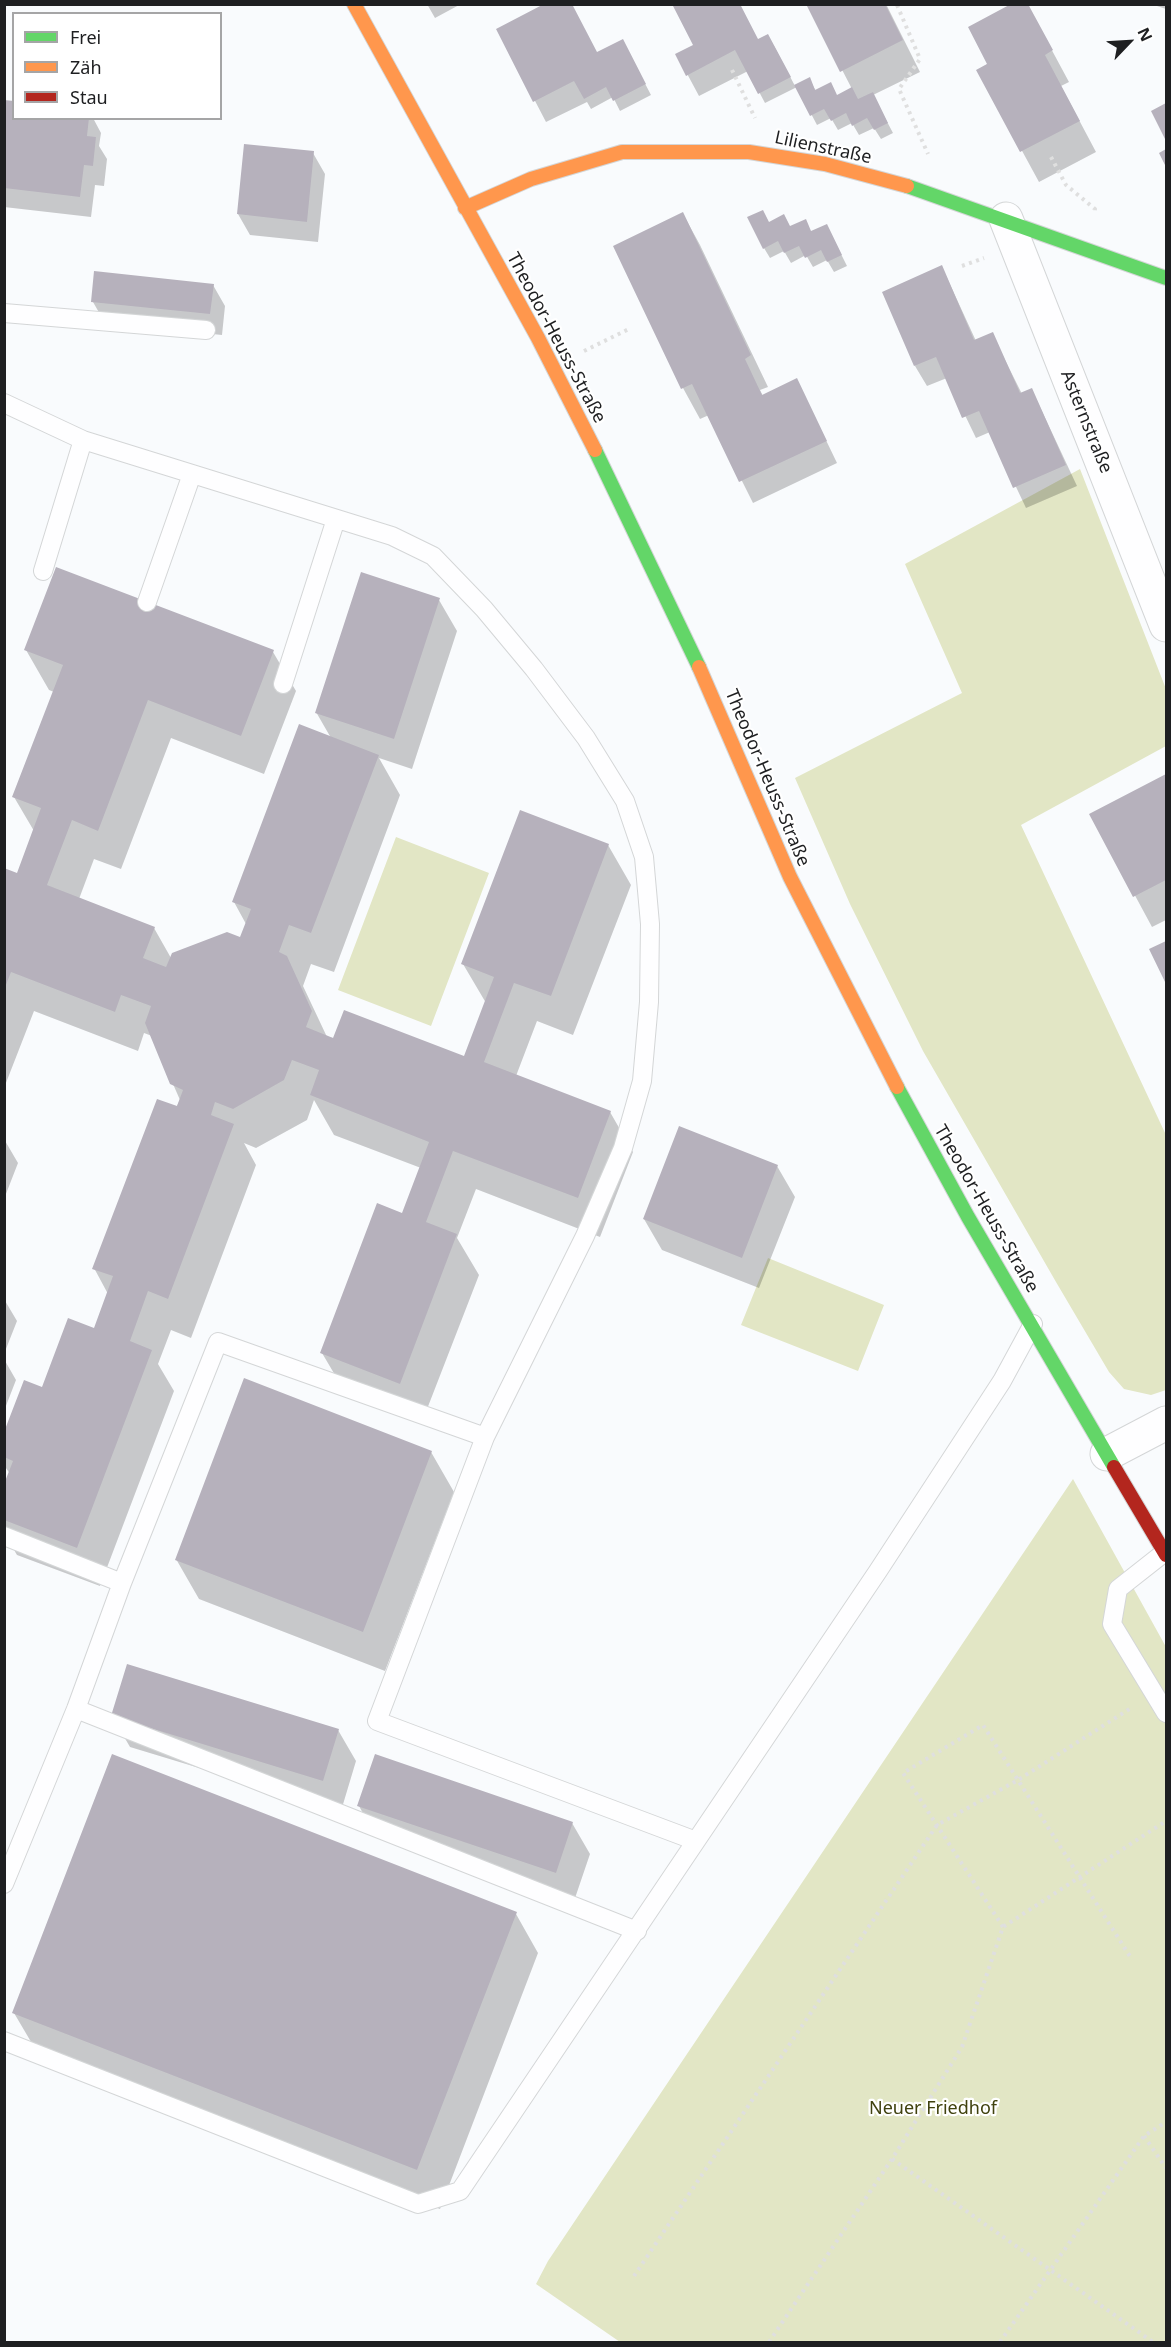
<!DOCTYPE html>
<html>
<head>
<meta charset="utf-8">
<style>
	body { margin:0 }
	#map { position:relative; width:1171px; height:2347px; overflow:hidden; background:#f9fbfd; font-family:"Noto Sans",sans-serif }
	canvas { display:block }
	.frame { position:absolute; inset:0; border:6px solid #1e1f21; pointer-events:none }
	.legend { position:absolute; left:12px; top:12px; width:210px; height:108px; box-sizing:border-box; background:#fff; border:2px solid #a5a5a6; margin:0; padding:8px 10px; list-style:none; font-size:18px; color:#1e1f21 }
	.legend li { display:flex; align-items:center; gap:12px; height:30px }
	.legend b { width:30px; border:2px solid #a5a5a6 }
	.north { position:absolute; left:1099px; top:12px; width:60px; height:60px; -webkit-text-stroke:4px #fff; paint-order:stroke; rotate:65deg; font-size:16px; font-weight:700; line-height:24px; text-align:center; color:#1e1f21 }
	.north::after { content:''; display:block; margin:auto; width:21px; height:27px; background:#1e1f21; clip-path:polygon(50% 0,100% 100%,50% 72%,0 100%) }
</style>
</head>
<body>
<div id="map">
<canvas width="1171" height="2347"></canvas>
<div class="frame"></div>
<ul class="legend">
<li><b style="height:8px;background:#63d668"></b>Frei</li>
<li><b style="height:8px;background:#ff974d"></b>Zäh</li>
<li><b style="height:8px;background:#b3261e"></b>Stau</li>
</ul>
<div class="north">N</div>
</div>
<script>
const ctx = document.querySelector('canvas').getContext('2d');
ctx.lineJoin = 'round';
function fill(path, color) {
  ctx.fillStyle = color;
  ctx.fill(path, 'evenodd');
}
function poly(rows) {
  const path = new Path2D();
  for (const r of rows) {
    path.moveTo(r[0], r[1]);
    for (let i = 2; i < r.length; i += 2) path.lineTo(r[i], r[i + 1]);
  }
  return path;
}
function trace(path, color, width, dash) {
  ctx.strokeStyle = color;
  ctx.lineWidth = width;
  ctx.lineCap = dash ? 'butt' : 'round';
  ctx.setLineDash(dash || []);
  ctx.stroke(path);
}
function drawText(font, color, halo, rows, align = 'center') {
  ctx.font = font + ' "Noto Sans",sans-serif';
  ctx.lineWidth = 4.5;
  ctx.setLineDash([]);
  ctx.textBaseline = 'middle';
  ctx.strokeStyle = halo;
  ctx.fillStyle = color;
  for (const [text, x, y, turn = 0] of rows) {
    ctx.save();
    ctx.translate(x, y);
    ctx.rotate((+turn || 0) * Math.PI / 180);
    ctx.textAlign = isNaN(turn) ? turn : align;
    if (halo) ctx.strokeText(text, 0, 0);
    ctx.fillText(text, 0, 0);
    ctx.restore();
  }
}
const green = poly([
	[1080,469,1166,689,1166,746,1021,825,1166,1135,1166,1390,1151,1395,1124,1389,1109,1372,1056,1282,923,1051,850,904,795,778,962,693,905,564],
	[396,837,489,873,431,1026,338,990],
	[768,1258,884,1305,858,1371,741,1325],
	[1073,1479,1166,1647,1166,2342,620,2342,536,2284,548,2261]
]);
const shadow = poly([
	[427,4,461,4,435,18],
	[808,4,886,4,920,72,873,95,893,133,881,139,874,128,859,135,852,123,838,130,831,118,817,125,797,87,765,103,748,71,699,96,677,55,758,40,774,46,795,86,809,79,816,91,837,96,852,89],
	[1156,4,1166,4,1166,9,1157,6],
	[498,30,597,54,628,51,651,95,620,111,613,97,591,109,587,102,546,122],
	[1041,30,1069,82,1061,86,1096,152,1039,182,978,70],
	[4,101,14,118,93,118,101,133,99,146,107,159,104,186,95,185,91,217,4,207],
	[313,153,325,174,318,242,250,235,238,214],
	[683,214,700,245,768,387,760,390,763,396,797,380,837,463,753,503,709,415,700,419,683,388],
	[769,224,832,236,847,266,834,272,827,260,813,267,806,255,791,263,784,251,770,258,764,248],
	[942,267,976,341,992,334,1022,394,1032,390,1077,486,1026,508,990,432,976,438,947,378,927,386,915,366],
	[213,285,225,306,222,335,105,323,93,302],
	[439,600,457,631,412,769,379,758,400,795,334,972,311,964,303,986,327,1037,465,1058,486,1003,463,964,608,845,631,885,573,1035,537,1021,516,1076,610,1112,633,1152,600,1237,476,1189,457,1238,479,1275,422,1422,345,1392,322,1353,403,1215,421,1168,334,1135,314,1100,307,1120,256,1148,244,1143,256,1165,191,1338,171,1330,158,1364,174,1391,100,1586,17,1555,4,1533,4,1489,10,1474,4,1465,4,1436,95,1329,108,1294,94,1268,180,1100,152,1036,144,1033,138,1051,34,1011,4,1088,4,870,18,875,34,831,14,797,54,692,49,690,26,650,273,652,296,691,264,774,171,738,121,869,94,859,79,899,154,928,171,958,241,939,246,924,234,902,331,738,316,712],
	[1166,776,1166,920,1152,927,1091,814],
	[1166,942,1166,981,1151,950],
	[4,1139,18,1163,4,1199],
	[777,1166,795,1197,759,1288,662,1250,644,1219],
	[4,1299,17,1321,4,1354],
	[4,1359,16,1380,4,1411],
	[431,1452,454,1492,385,1671,199,1599,176,1559],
	[112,1716,338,1730,356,1761,341,1811,130,1747],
	[359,1806,572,1823,590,1854,573,1904,376,1837],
	[516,1914,538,1953,440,2209,37,2052,14,2013]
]);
const building = poly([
	[544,4,572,4,597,52,623,39,646,84,613,101,606,87,584,99,574,81,533,102,496,29],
	[672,4,740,4,758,39,768,34,791,77,758,94,735,50,686,76,675,54,693,45],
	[806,4,885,4,903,40,840,72],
	[1011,4,1028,4,1053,50,1045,55,1080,121,1020,152,976,70,987,64,968,27],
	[810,77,815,90,831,82,837,95,852,87,858,99,873,92,888,123,874,130,867,118,852,126,846,113,831,121,824,109,810,116,794,85],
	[4,100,14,101,14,118,89,118,87,136,96,137,93,166,84,165,80,197,4,188],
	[1166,103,1166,141,1151,111],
	[244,144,314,151,307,222,237,214],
	[1166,149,1166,167,1159,153],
	[763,210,769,222,784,214,790,226,806,219,811,231,827,224,842,255,827,262,821,250,805,258,799,246,784,253,778,241,763,249,747,217],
	[683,212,751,355,745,359,762,395,797,378,827,441,739,482,692,384,681,389,613,246],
	[942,265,974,340,993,332,1020,393,1032,388,1066,465,1013,488,979,411,962,418,936,357,914,366,882,292],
	[94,271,214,284,210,314,91,302],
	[56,567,274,650,241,736,148,700,98,831,72,820,47,885,155,927,143,958,166,967,172,953,227,932,240,937,251,909,232,902,299,724,379,755,311,933,289,925,279,952,287,956,312,1011,306,1027,333,1038,344,1010,464,1056,494,977,461,964,520,810,609,844,551,996,514,983,484,1062,611,1111,578,1198,453,1151,426,1222,457,1234,400,1384,320,1353,377,1203,402,1213,429,1142,310,1095,319,1070,292,1060,284,1080,233,1109,215,1102,211,1115,234,1124,168,1299,148,1291,130,1341,152,1350,77,1548,4,1520,4,1484,13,1461,4,1457,4,1432,24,1380,42,1387,68,1318,94,1328,113,1276,92,1269,157,1099,177,1106,183,1090,170,1084,145,1023,151,1006,121,995,115,1012,11,972,4,990,4,868,17,873,41,808,12,797,63,665,24,650],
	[361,572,440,598,394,739,315,713],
	[1166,774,1166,880,1133,897,1089,814],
	[1166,941,1166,984,1149,949],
	[679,1126,778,1165,742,1258,643,1219],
	[244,1378,432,1451,363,1632,175,1560],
	[127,1664,339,1729,323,1781,111,1716],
	[112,1754,517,1912,417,2170,12,2013],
	[375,1754,573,1822,556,1873,357,1806]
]);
const path = poly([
	[897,5,920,59,899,89,928,154],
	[732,70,755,118],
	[1051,157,1066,185,1095,209,1094,214],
	[962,266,984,258],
	[584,351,629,329],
	[1003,1927,903,1773,983,1725,1131,1958],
	[1144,2136,1166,2168],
	[892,2159,1153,2342],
	[634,2276,937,1825,1018,1780,1131,1708],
	[769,2342,892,2159,962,2047,1003,1927,1166,1821],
	[1000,2342,1144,2136,1166,2122]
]);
const lane = poly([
	[4,313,206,330],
	[4,403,83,440,392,536,433,556,484,609,534,669,586,738,625,801,644,857,650,924,649,1002,642,1081,623,1148,585,1236,485,1437,377,1721,696,1841],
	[43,571,83,440],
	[147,602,192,474],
	[283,684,336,519],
	[4,1536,122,1583,76,1709,4,1884],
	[1165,1552,1118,1589,1112,1624,1166,1713],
	[122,1583,218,1342,485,1437],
	[76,1709,637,1931],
	[4,2041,418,2204,460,2191,878,1571,1002,1381,1033,1324]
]);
const street = poly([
	[1006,219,1166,625],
	[1107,1454,1166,1423]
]);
const fast = poly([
	[907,186,1166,278],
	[595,450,699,667],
	[897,1087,968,1217,1114,1467]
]);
const slow = poly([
	[354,4,538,338,595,450],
	[465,208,531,179,622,152,749,152,825,164,907,186],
	[699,667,790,877,897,1087]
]);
const jam = poly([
	[1114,1467,1166,1555]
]);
const streetNames = [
	["Lilienstraße",823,148,12],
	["Theodor-Heuss-Straße",556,338,62],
	["Asternstraße",1086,422,68],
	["Theodor-Heuss-Straße",767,778,67],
	["Theodor-Heuss-Straße",986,1209,60]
];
const parkNames = [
	["Neuer Friedhof",933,2109]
];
fill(green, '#e2e6c5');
fill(shadow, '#0003');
fill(building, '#b6b1bc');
trace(lane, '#d4d6d7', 20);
trace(street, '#d4d6d7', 35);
trace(fast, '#d4d6d7', 16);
trace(slow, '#d4d6d7', 16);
trace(jam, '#d4d6d7', 16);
trace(path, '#dfdfdf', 4, [3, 4.5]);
trace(lane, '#fefeff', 18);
trace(street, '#fefeff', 33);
trace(fast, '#63d668', 14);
trace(slow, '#ff974d', 14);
trace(jam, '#b3261e', 14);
drawText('18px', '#1e1f21', '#fff', streetNames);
drawText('18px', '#40420f', '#fff', parkNames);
</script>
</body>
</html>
